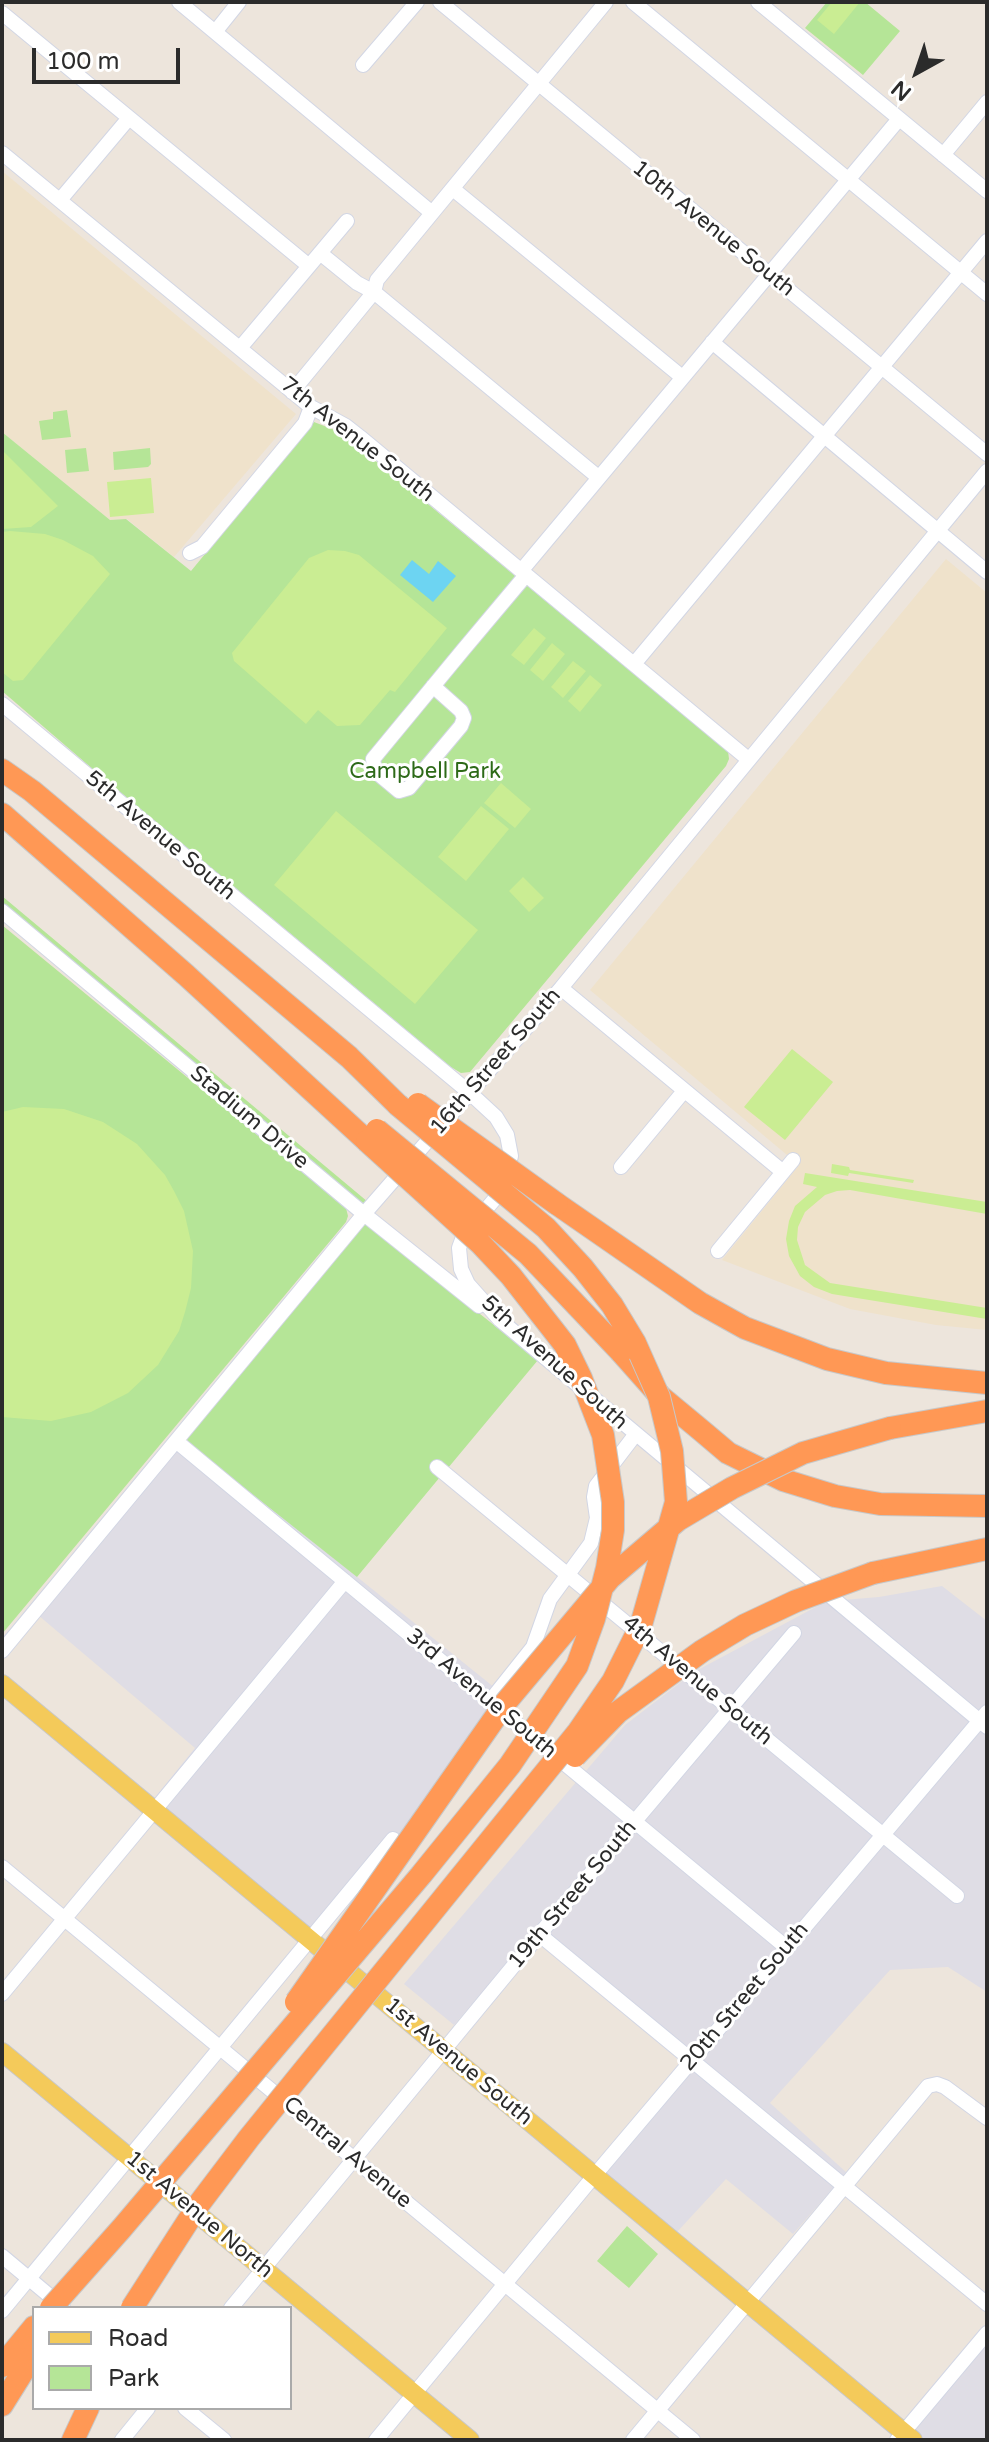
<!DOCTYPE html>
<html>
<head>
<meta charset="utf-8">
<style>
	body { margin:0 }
	#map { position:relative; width:989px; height:2442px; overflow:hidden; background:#ede5dc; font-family:"Varela Round",sans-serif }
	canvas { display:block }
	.frame { position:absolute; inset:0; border:4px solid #2b2b2b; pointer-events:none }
	.legend { position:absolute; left:32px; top:2306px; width:260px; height:104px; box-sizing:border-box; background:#fff; border:2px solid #aaa; margin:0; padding:10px 14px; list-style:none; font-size:24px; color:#2b2b2b }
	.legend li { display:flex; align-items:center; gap:16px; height:40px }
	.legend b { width:40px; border:2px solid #aaa }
	.north { position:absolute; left:877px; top:32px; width:80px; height:80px; -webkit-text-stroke:6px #fff; paint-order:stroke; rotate:220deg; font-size:22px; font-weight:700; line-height:32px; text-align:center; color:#2b2b2b }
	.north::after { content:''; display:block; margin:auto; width:28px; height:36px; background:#2b2b2b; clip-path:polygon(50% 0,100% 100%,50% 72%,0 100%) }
	.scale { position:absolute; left:32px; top:48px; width:148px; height:36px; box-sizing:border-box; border:4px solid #2b2b2b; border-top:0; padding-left:10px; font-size:24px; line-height:28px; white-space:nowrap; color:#2b2b2b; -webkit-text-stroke:6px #fff; paint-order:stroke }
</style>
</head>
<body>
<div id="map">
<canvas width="989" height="2442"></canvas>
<div class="frame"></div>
<ul class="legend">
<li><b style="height:10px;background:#f4ca5a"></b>Road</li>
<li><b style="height:22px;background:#b5e597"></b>Park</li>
</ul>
<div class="north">N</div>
<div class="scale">100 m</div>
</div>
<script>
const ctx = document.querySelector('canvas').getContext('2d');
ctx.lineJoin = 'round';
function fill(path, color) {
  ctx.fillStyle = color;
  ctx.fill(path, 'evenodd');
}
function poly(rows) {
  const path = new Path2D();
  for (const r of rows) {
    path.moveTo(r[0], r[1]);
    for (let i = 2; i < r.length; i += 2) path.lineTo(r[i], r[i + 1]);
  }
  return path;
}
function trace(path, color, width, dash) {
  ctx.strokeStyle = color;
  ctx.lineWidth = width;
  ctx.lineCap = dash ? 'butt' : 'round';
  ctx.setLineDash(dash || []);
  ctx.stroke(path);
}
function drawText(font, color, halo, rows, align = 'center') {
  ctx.font = font + ' "Varela Round",sans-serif';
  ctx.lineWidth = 6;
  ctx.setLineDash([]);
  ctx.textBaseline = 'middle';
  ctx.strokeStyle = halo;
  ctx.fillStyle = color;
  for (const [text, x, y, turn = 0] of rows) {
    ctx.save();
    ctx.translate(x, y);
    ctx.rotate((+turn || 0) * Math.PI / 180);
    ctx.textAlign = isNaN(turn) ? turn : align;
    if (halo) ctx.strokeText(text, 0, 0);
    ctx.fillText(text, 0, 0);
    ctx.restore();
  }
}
const industrial = poly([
	[176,1448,337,1582,154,1803,152,1801,195,1748,38,1615],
	[203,1456,227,1472,495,1688,490,1694],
	[942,1586,987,1621,987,1704,979,1713,843,1600,879,1597],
	[345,1589,488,1707,400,1838,393,1832,310,1932,162,1809],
	[827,1601,972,1722,883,1829,737,1707,801,1632,794,1626,729,1701,694,1672],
	[685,1679,722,1710,635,1814,585,1772,625,1725],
	[730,1716,876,1838,787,1940,642,1820],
	[979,1729,987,1735,987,1992,948,1967,890,1970,770,2103,847,2173,842,2179,699,2060,884,1844,958,1903,964,1894,891,1835],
	[577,1781,627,1823,454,2025,404,1984],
	[635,1829,779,1949,692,2052,547,1934],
	[691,2069,834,2187,793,2234,726,2179,677,2232,602,2174],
	[987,2341,987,2440,924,2440,912,2430]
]);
const education = poly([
	[2,171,296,414,174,557,127,519,110,520,2,432],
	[946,559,987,593,987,1330,936,1325,850,1309,722,1260,799,1165,590,990]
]);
const green = poly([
	[827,2,865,2,900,31,863,75,805,28],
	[67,410,71,437,42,440,39,421,53,419,53,412],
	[314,422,340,432,355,444,728,751,729,759,726,766,470,1072,461,1073,451,1067,102,777,2,691,2,432,110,520,126,519,191,571],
	[86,448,89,471,67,473,65,450],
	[150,448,151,464,148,467,114,470,113,452],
	[2,896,368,1202,364,1207,2,904],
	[2,925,346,1208,348,1216,346,1222,2,1634],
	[364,1222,538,1360,448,1468,437,1459,430,1467,440,1477,357,1577,184,1440],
	[627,2226,658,2254,629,2288,597,2261]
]);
const pitch = poly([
	[832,2,860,2,834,34,817,20],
	[2,450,58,506,31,527,2,529],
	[151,478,154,513,110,517,107,482],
	[10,531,45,534,63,540,93,556,110,574,23,680,13,681,2,672,2,532],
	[328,550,345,551,359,555,447,628,395,692,390,690,360,725,337,726,318,710,306,724,234,661,232,653,309,558],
	[534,628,546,638,524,665,511,655],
	[552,643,565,654,543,681,530,670],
	[573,661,586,671,563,698,551,687],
	[590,675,602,685,580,712,568,701],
	[501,783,531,809,515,828,484,803],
	[481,806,509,829,466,881,438,857],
	[336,811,478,930,415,1004,274,885],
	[523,877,544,898,529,912,509,891],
	[792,1049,833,1082,785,1140,744,1107],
	[23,1107,64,1109,103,1122,137,1144,165,1175,174,1191,184,1211,193,1251,191,1288,185,1312,179,1331,158,1365,128,1393,91,1412,51,1421,2,1417,2,1112],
	[832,1164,849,1167,850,1170,914,1180,913,1183,849,1173,848,1176,831,1173],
	[805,1173,987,1202,987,1214,850,1190,837,1191,825,1195,805,1212,798,1227,797,1240,805,1265,830,1283,987,1308,987,1319,832,1294,814,1287,800,1276,789,1256,786,1239,789,1221,795,1206,817,1187,803,1184]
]);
const water = poly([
	[412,560,429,574,438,561,456,576,433,602,400,575]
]);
const minor = poly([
	[179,2,432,213],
	[440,2,987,454],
	[633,2,987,294],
	[758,2,987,191],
	[2,13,309,266],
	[215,32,239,2],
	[363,65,417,2],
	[2,153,311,407,346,426,360,437,748,759],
	[943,155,987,102],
	[453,189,682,377],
	[60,200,129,118],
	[320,253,357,283,374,292,598,477],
	[712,342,987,572],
	[240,348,347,221],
	[292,392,374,292,377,280,606,2],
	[190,553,202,547,305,423,311,407],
	[521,571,899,119],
	[634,664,987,241],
	[433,686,461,711,464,718,461,726,409,788,399,791,375,771,373,759,463,650,526,575],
	[2,704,470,1093,496,1117,507,1135,511,1156,504,1184,498,1195,463,1237,459,1248,461,1269,468,1284,500,1320,987,1727],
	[2,911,364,1214,479,1306],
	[561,988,783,1172],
	[621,1167,684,1091],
	[718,1251,793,1160],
	[176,1441,787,1948],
	[437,1467,957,1896],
	[2,1651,364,1214,561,988,987,471],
	[490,1701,533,1647,550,1599,591,1543,597,1518,594,1497,596,1486,635,1435],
	[2,1867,693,2440],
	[540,1935,987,2304],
	[2,1994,345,1581],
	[2,2256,63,2307],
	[231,2308,553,1918,794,1633],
	[2,2311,393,1839],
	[185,2408,224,2440],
	[122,2440,148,2408],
	[376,2440,594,2176,987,1712],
	[633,2440,928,2086,937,2084,945,2087,987,2118],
	[897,2440,987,2333]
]);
const major = poly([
	[2,1684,913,2440],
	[2,2052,470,2440]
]);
const highway = poly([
	[2,770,32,791,349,1057,398,1105],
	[2,814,186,975,367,1141],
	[557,1204,700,1303,745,1328,827,1359,886,1373,987,1383],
	[621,1352,661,1397,702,1431,728,1453,783,1480,835,1496,880,1504,987,1506],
	[890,1428,987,1411],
	[873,1573,987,1549],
	[2,2366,34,2327],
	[2,2405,34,2354],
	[73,2440,88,2408]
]);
const highwayBridge = poly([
	[418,1104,557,1204],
	[377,1130,528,1254,621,1352],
	[575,1756,618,1712,702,1651,745,1625,796,1601,873,1573],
	[296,2002,506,1702,610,1578,678,1520,732,1488,803,1453,890,1428],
	[51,2308,122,2228,421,1875,510,1765,577,1666,594,1619,607,1568,613,1530,613,1502,603,1435,581,1378,565,1345,511,1276,480,1243,367,1141],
	[132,2308,199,2204,249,2138,578,1732,613,1681,641,1625,676,1502,672,1451,659,1397,635,1343,612,1305,583,1268,546,1228,398,1105]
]);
const streetNames = [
	["10th Avenue South",713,229,39],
	["7th Avenue South",357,440,38],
	["5th Avenue South",160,836,40],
	["16th Street South",496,1062,-49],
	["Stadium Drive",249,1118,40],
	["5th Avenue South",554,1363,42],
	["4th Avenue South",697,1681,40],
	["3rd Avenue South",481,1694,40],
	["19th Street South",573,1895,-50],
	["20th Street South",745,1997,-50],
	["1st Avenue South",458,2062,40],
	["Central Avenue",347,2153,40],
	["1st Avenue North",199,2215,40]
];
const parkNames = [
	["Campbell Park",425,772]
];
fill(industrial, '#dfdde5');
fill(education, '#efe2cb');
fill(green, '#b5e597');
fill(pitch, '#caed93');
fill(water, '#6dd4f2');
trace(minor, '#d2d6e4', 16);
trace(major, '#c8c8c8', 20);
trace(highway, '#c8c8c8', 24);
trace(minor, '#fff', 14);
trace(major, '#f4ca5a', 18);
trace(highway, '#ff9855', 22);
trace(highwayBridge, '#c8c8c8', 24, []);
trace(highwayBridge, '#ff9855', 22);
drawText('22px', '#2b2b2b', '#fff', streetNames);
drawText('22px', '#2d6a18', '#fff', parkNames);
</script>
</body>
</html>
